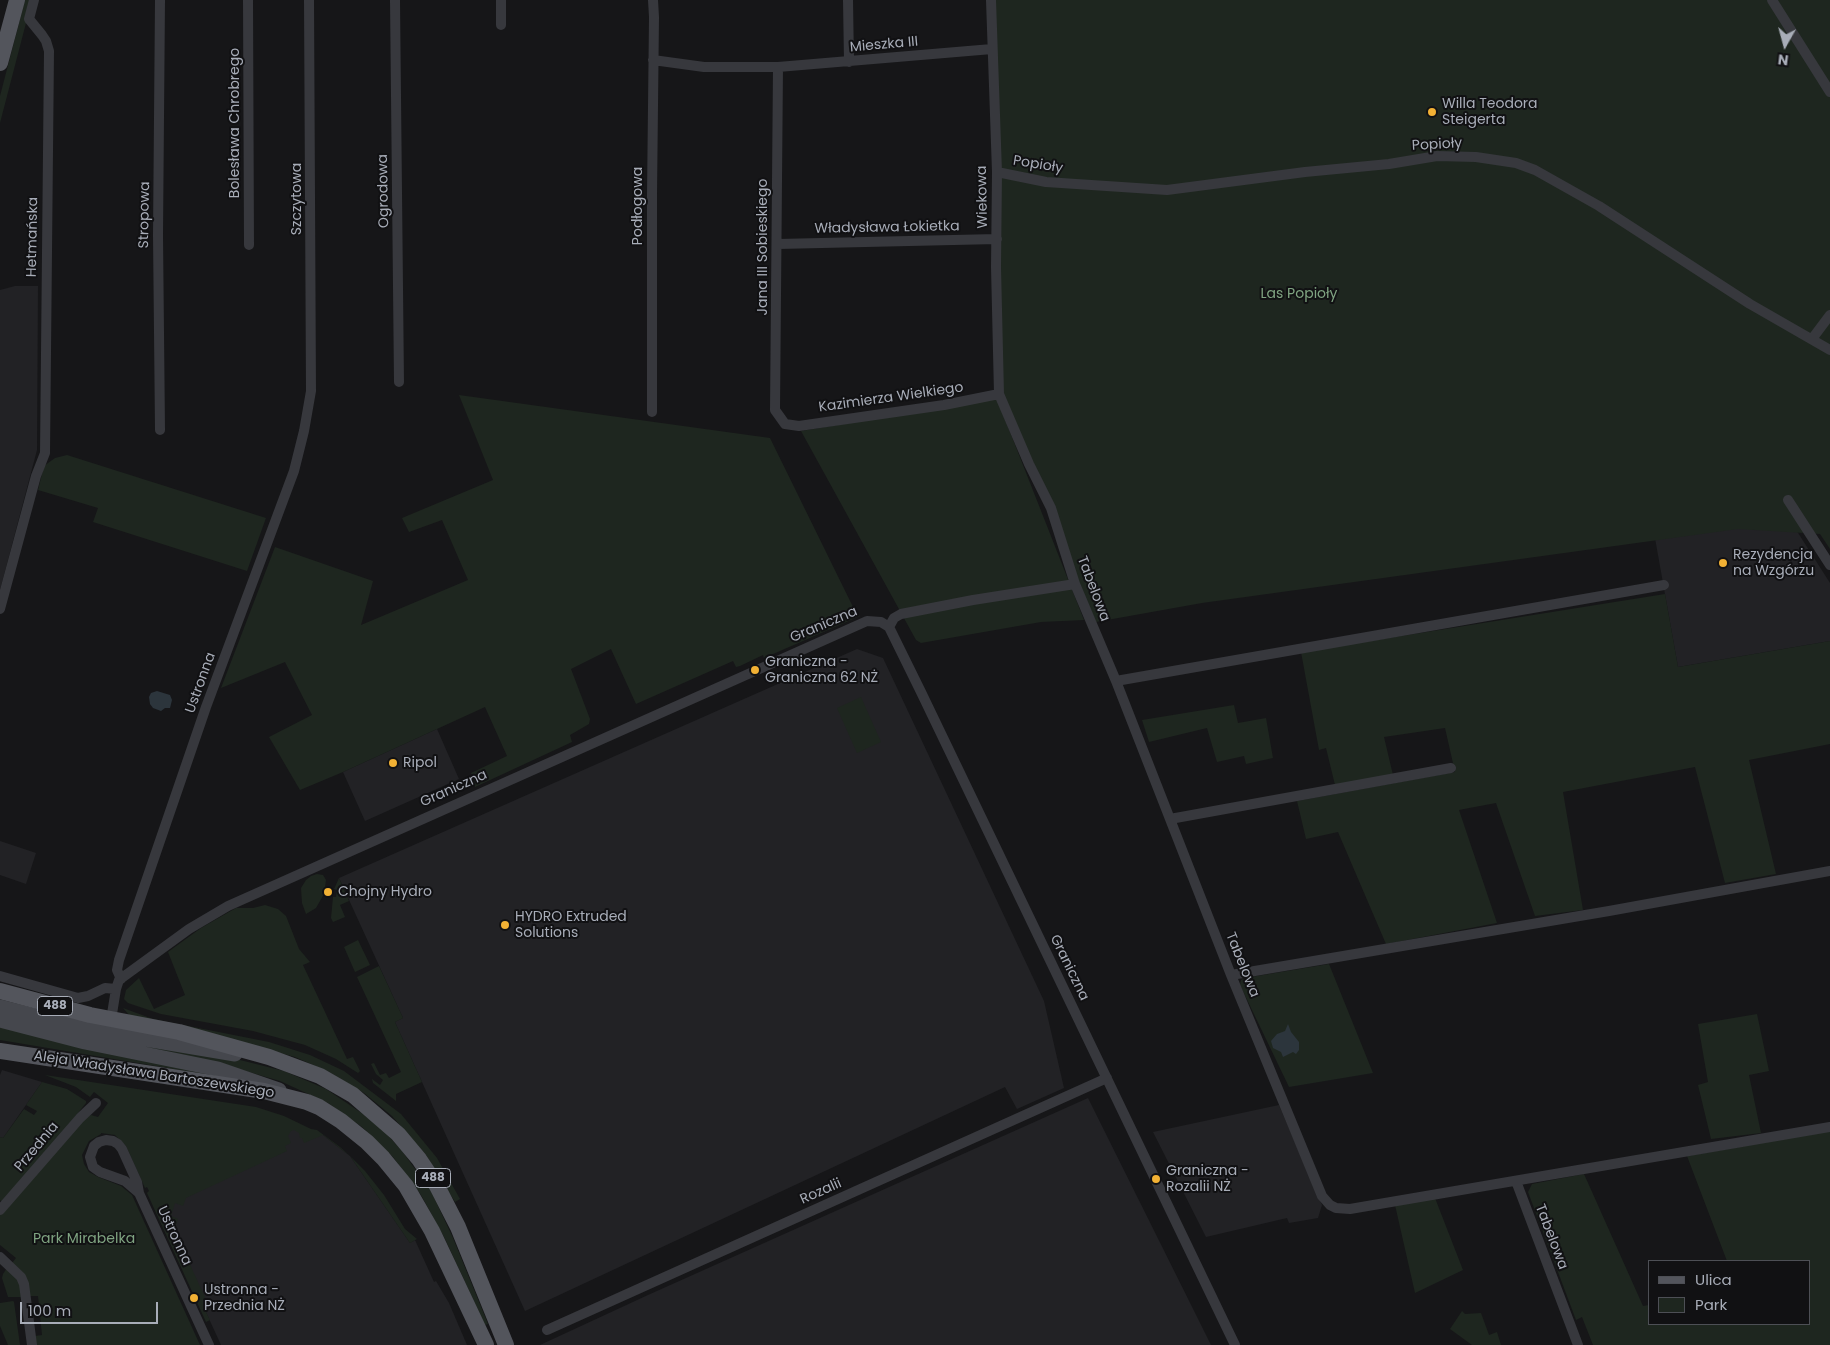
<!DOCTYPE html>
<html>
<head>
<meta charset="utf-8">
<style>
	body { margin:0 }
	#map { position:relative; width:1830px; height:1345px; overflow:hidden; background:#161618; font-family:Poppins,sans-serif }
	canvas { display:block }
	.legend { position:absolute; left:1648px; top:1260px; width:162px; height:65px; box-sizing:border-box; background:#111113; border:1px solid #4d4f55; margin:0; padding:6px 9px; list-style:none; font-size:15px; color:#a8adb8 }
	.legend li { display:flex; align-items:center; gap:10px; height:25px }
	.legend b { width:25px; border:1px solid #4d4f55 }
	.north { position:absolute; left:1760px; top:20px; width:50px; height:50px; -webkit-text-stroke:4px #111113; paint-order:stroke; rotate:187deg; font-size:14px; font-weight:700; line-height:20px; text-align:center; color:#a8adb8 }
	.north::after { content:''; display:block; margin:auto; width:18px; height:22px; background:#a8adb8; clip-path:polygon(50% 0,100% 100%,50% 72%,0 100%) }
	.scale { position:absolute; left:20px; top:1302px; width:138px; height:22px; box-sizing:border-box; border:2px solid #a8adb8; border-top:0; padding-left:6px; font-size:15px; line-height:18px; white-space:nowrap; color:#a8adb8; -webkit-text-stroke:4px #111113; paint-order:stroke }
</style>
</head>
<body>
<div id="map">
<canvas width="1830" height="1345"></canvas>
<ul class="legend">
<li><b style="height:6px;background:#53555c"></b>Ulica</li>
<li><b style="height:14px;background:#1e261f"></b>Park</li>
</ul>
<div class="north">N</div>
<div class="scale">100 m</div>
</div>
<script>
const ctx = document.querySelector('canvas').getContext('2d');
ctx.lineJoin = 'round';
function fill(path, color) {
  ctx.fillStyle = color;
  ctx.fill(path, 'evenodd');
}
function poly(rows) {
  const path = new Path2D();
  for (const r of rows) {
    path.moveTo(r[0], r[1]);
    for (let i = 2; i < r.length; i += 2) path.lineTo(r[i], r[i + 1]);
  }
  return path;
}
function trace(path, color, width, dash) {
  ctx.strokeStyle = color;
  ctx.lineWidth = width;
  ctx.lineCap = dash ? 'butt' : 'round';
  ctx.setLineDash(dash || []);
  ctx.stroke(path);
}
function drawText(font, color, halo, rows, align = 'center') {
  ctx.font = font + ' Poppins,sans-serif';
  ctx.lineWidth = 4;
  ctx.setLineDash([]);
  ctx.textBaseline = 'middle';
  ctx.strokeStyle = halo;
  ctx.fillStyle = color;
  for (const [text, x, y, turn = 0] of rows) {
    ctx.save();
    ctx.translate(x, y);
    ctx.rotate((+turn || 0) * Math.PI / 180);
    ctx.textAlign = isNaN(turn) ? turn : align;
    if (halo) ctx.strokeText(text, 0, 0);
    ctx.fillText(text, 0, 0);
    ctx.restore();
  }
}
const built = poly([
	[15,286,38,286,37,450,0,590,0,290],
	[1779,503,1830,583,1830,641,1678,667,1653,527],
	[857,649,883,658,1044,1001,1064,1088,1017,1109,1005,1087,525,1311,395,1022,403,1018,339,878],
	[437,729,459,779,365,821,343,772],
	[0,841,36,853,26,884,0,875],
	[2,1070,42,1082,3,1138,0,1137,0,1075],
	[1088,1098,1211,1345,540,1345,648,1295],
	[1279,1105,1322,1205,1318,1218,1289,1223,1287,1218,1206,1237,1153,1132],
	[282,1127,323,1135,350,1156,410,1243,415,1240,434,1282,436,1281,449,1303,467,1345,221,1345,158,1207]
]);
const green = poly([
	[25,0,32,0,0,123,0,96],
	[988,0,1830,0,1830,549,1820,534,1738,529,1202,603,1096,622,999,400],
	[459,395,770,438,855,611,860,616,764,658,763,655,740,666,736,667,733,661,636,704,611,649,571,669,590,719,589,724,570,735,572,742,475,787,471,773,507,756,485,707,343,772,300,790,269,737,312,715,285,662,221,688,275,547,373,581,361,625,468,580,442,520,409,532,402,518,493,480],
	[997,399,1084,620,1041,622,921,643,916,640,801,431],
	[67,455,266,518,247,571,93,522,98,508,38,490,44,466,55,458],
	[1665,594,1678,667,1830,641,1830,744,1749,760,1776,874,1725,883,1695,767,1563,792,1583,910,1535,916,1496,803,1464,809,1459,810,1497,923,1386,944,1338,832,1306,839,1297,801,1455,772,1445,728,1384,737,1393,775,1335,785,1326,748,1319,750,1301,652],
	[861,697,881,742,857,753,837,708],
	[1234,705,1238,723,1266,718,1273,758,1246,764,1244,756,1217,762,1207,728,1149,742,1142,720],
	[317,874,323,875,326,880,324,894,316,908,306,914,302,903,301,888,306,880,311,876],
	[339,878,349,901,340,905,345,917,333,922,331,918,333,897,336,897,337,890,334,889,335,887],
	[265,905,278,909,286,916,299,949,310,962,303,965,347,1059,353,1057,360,1071,358,1073,336,1059,305,1045,253,1031,161,1014,128,1003,124,999,126,990,139,978,154,1009,185,995,168,952,201,928,236,908,253,908],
	[358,940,370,965,355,972,344,947],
	[1329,964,1373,1073,1289,1087,1240,985,1241,980,1245,978],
	[379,966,403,1018,395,1022,422,1082,396,1094,396,1101,373,1083,372,1079,380,1085,383,1080,376,1074,371,1064,374,1063,380,1075,386,1073,389,1078,401,1072,357,977],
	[123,1008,153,1019,269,1042,310,1055,344,1071,401,1114,437,1158,460,1199,455,1202,426,1155,392,1116,364,1093,329,1072,295,1057,184,1027,130,1016],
	[1757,1014,1769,1071,1749,1075,1761,1133,1711,1139,1698,1085,1708,1082,1698,1024],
	[0,1027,227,1078,0,1040],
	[136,1044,240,1060,284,1071,326,1089,363,1114,385,1132,402,1151,431,1191,453,1238,488,1324,485,1325,445,1239,421,1195,393,1157,362,1127,328,1103,280,1081,228,1066,136,1047],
	[45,1075,256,1107,284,1116,311,1129,317,1130,340,1147,350,1156,365,1171,384,1195,405,1229,417,1239,410,1243,350,1156,323,1135,304,1143,302,1138,300,1138,299,1133,294,1130,291,1131,288,1136,291,1143,285,1146,287,1151,186,1198,183,1206,175,1203,171,1216,178,1219,174,1230,210,1308,205,1310,210,1320,206,1322,147,1193,149,1191,147,1187,145,1188,126,1146,115,1135,101,1133,101,1134,89,1141,82,1155,84,1164,89,1172,98,1177,121,1186,132,1195,200,1345,36,1345,35,1336,42,1335,38,1296,30,1296,12,1263,16,1258,0,1245,0,1214,7,1207,9,1208,8,1206,83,1119,91,1115,98,1117,108,1103,94,1092,90,1097,76,1087],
	[42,1082,67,1089,86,1101,86,1103,51,1147,2,1202,0,1200,0,1137,3,1138,24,1109,34,1115,37,1111,26,1105],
	[1830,1131,1830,1345,1593,1345,1582,1317,1576,1320,1528,1192,1532,1184,1584,1174,1643,1306,1649,1305,1649,1324,1809,1324,1809,1261,1727,1261,1687,1156],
	[1435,1198,1463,1270,1415,1293,1395,1205],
	[7,1268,19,1280,23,1297,8,1297,2,1278,3,1274],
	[13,1301,14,1302,20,1345,8,1345,0,1326,0,1303],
	[1462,1311,1465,1314,1481,1313,1489,1335,1497,1332,1501,1345,1472,1345,1450,1329]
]);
const water = poly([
	[157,691,170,695,172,700,170,708,165,708,161,711,153,708,150,704,149,697,151,693],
	[1288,1024,1291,1032,1299,1042,1299,1050,1296,1054,1293,1052,1283,1057,1281,1052,1273,1048,1271,1041,1277,1034,1285,1031]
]);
const street = poly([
	[160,0,158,235,160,430],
	[248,0,249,245],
	[395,0,399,382],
	[848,0,849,62],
	[991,0,997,172,996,267,999,394,1029,464,1051,508,1075,584,1116,681,1231,975,1322,1196,1330,1205,1336,1208,1350,1209,1830,1127],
	[1772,0,1830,92],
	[501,25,501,0],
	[653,60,704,67,778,67,992,49],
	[778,67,775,410,785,424,799,426,944,405,999,394],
	[997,172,1046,182,1167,190,1305,172,1389,164,1437,156,1476,157,1516,163,1535,170,1599,206,1750,304,1830,350],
	[778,244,997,239],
	[1812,339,1830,315],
	[652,412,652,195,654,17,653,0],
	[1788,500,1830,565],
	[0,609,36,476,45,453,49,51,46,41,42,35,29,19,34,0],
	[889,627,894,618,901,614,973,600,1075,584],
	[1116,681,1664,585],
	[1170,819,1451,768],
	[1231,975,1609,911,1830,871],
	[0,976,78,998,88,996,105,988,116,989],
	[121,979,117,970,119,960,206,707,294,471,304,431,311,391,309,0],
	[111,1020,116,989,119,980,189,929,228,906,867,621,881,622,889,627,921,692,1235,1345],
	[1516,1181,1578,1345],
	[139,1193,125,1181,100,1172,93,1167,90,1157,94,1146,99,1142,106,1140,113,1141,118,1144,122,1149,137,1182,139,1193,209,1345],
	[0,1210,80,1118,96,1103],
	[0,1257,21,1277,24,1284,32,1345],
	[547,1330,1107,1078]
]);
const secondary = poly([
	[0,1007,86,1029,235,1054],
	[0,1020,85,1042,218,1069,279,1090]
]);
const primary = poly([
	[0,63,17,0],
	[0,991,90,1015,179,1032,269,1057,320,1076,353,1095,398,1134,419,1159,437,1186,458,1227,506,1345],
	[0,1051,264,1091,307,1102,319,1107,341,1121,367,1142,383,1158,406,1186,432,1231,486,1345]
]);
const markers = [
	[1432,112,5,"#f2b134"],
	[1723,563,5,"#f2b134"],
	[755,670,5,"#f2b134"],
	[393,763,5,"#f2b134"],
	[328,892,5,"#f2b134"],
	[505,925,5,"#f2b134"],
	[1156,1179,5,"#f2b134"],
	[194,1298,5,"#f2b134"]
];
const shields = [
	[55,1006,35],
	[433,1178,35]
];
const shieldNames = [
	["488",55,1006],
	["488",433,1178]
];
const streetNames = [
	["Mieszka III",884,45,-5],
	["Bolesława Chrobrego",235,123,-90],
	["Popioły",1437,145,-3],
	["Popioły",1038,165,9],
	["Ogrodowa",384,191,-91],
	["Wiekowa",983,197,-91],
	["Szczytowa",297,199,-90],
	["Podłogowa",638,206,-90],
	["Stropowa",145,215,-89],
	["Władysława Łokietka",887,228,-1],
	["Hetmańska",33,237,-89],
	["Jana III Sobieskiego",763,247,-90],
	["Kazimierza Wielkiego",891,398,-8],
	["Tabelowa",1093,589,69],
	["Graniczna",824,625,-23],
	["Ustronna",201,683,-70],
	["Graniczna",454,789,-24],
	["Tabelowa",1242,965,68],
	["Graniczna",1069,968,64],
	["Aleja Władysława Bartoszewskiego",154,1075,9],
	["Przednia",37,1147,-50],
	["Rozalii",821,1192,-24],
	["Ustronna",174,1236,65],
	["Tabelowa",1551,1237,69]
];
const poiNames = [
	["Willa Teodora",1442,104],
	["Steigerta",1442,120],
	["Rezydencja",1733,555],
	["na Wzgórzu",1733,571],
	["Graniczna -",765,662],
	["Graniczna 62 NŻ",765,678],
	["Ripol",403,763],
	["Chojny Hydro",338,892],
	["HYDRO Extruded",515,917],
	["Solutions",515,933],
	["Graniczna -",1166,1171],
	["Rozalii NŻ",1166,1187],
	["Ustronna -",204,1290],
	["Przednia NŻ",204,1306]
];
const parkNames = [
	["Las Popioły",1299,294],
	["Park Mirabelka",84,1239]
];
fill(built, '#222225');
fill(green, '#1e261f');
fill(water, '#2c353c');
trace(street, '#37383d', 10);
trace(secondary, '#45474d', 15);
trace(primary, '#53555c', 16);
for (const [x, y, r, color] of markers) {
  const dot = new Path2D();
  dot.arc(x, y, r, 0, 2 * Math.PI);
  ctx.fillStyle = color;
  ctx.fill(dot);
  trace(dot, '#111113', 2);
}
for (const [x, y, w] of shields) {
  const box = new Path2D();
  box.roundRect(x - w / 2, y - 9.5, w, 19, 4);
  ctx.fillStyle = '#111113';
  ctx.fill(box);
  trace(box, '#a8adb8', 1);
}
drawText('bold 12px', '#a8adb8', null, shieldNames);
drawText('14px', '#a8adb8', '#111113', streetNames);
drawText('14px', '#a8adb8', '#111113', poiNames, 'left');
drawText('14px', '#7fa381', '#111113', parkNames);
</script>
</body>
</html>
